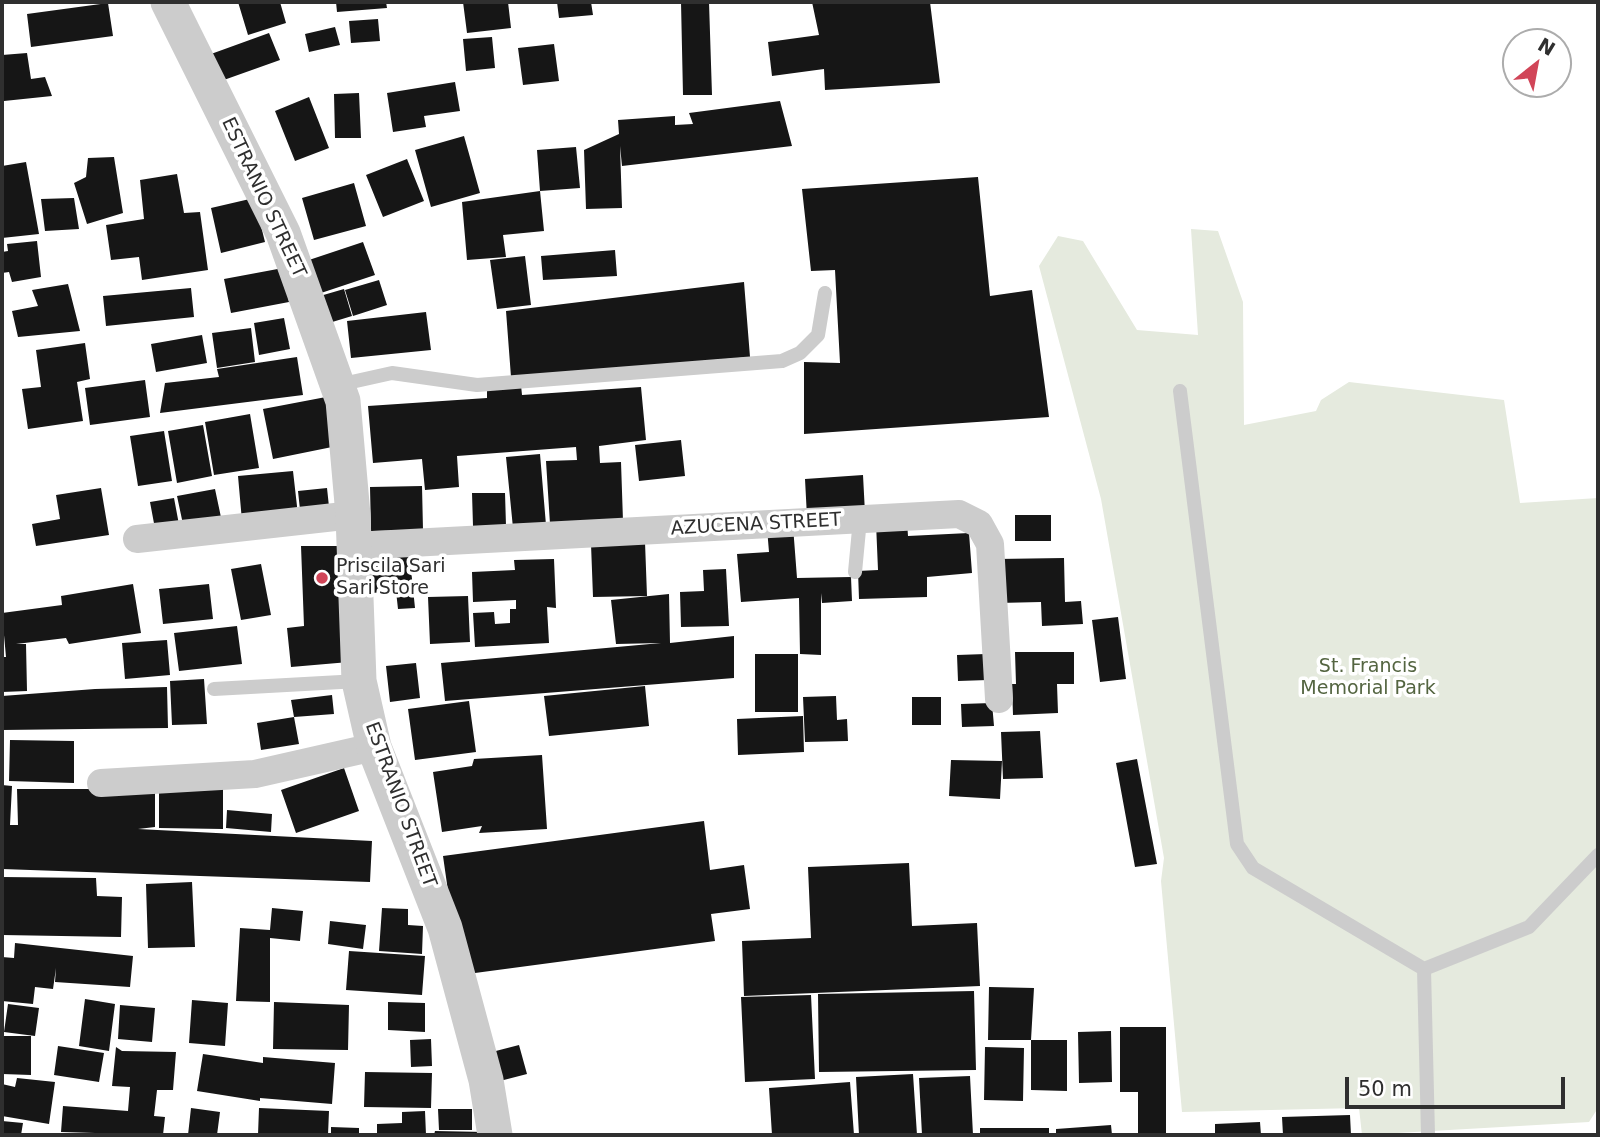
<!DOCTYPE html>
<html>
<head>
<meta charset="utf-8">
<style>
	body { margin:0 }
	#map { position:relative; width:1600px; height:1137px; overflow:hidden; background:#fff; font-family:"DejaVu Sans",sans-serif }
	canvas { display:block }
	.frame { position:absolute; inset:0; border:4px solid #2f2f2f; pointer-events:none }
	.north { position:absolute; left:1502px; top:28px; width:70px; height:70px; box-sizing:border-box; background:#fff; border:2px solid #acacac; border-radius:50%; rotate:31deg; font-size:19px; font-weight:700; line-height:28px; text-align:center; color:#2f2f2f }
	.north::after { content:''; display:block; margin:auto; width:24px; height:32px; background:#d14558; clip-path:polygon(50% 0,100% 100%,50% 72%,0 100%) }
	.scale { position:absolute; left:1345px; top:1077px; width:220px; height:32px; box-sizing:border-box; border:4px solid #2f2f2f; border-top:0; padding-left:9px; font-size:21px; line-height:24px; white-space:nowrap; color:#2f2f2f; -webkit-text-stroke:5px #fff; paint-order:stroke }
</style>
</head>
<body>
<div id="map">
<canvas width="1600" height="1137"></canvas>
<div class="frame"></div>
<div class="north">N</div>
<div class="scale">50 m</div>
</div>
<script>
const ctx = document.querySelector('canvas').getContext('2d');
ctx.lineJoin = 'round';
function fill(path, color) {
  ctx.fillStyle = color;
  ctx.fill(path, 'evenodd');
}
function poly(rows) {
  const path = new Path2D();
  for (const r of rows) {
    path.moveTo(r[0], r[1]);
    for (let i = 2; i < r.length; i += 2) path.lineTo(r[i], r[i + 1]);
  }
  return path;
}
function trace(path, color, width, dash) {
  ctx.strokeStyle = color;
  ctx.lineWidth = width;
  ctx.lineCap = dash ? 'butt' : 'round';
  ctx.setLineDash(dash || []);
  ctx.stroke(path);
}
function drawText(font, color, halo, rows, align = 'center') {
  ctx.font = font + ' "DejaVu Sans",sans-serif';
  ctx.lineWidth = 7;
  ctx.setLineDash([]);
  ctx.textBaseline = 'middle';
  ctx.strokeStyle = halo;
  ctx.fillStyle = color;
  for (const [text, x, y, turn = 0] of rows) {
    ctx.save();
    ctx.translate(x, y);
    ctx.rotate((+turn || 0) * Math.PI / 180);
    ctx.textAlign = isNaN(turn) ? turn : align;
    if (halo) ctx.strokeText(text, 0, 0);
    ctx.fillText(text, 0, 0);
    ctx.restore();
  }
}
const green = poly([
	[1191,229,1218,231,1243,302,1244,425,1316,411,1321,400,1349,382,1504,400,1520,503,1598,498,1598,1108,1589,1122,1362,1135,1359,1108,1182,1112,1161,881,1164,858,1101,499,1039,266,1058,236,1083,241,1137,330,1198,335]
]);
const building = poly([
	[238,2,280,2,286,23,248,35],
	[336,2,386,2,387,8,337,12],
	[463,2,508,2,511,28,467,33],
	[557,2,591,2,593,15,559,18],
	[681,2,709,2,712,95,683,95],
	[812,2,930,2,940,83,825,90,824,69,772,76,768,42,819,35],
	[108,3,113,36,31,47,27,14],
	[378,19,380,41,351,43,349,21],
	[335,27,340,45,309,52,305,34],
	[269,33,280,60,221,81,211,54],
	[492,37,495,68,466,71,463,39],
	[554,44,559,81,523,85,518,48],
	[27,53,31,79,45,77,52,96,4,101,2,55],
	[455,82,460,111,424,116,426,127,393,132,387,93],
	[359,93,361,138,335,138,334,94],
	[309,97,329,148,295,161,275,111],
	[780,101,792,146,622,166,620,146,622,208,586,209,584,150,619,134,618,120,675,116,675,125,693,124,689,113],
	[464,136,480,193,431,207,415,150],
	[576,147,580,188,540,191,537,150],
	[114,157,123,213,87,224,74,183,86,177,88,158],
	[407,159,424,201,383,217,366,175],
	[26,162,39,234,2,238,2,166],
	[177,174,184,213,200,212,208,270,142,280,139,257,111,260,106,225,144,219,140,180],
	[978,177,990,296,1032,290,1049,417,804,434,804,362,840,363,835,270,811,271,802,189],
	[354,183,366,226,314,240,302,198],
	[540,191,544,231,503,235,506,257,467,260,462,202],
	[74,198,79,229,45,231,41,199],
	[254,198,265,242,221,253,211,208],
	[37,241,41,277,12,282,9,272,2,273,2,252,8,251,7,244],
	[363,242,375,275,318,294,306,261],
	[615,250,617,276,543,280,541,256],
	[525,256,531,305,497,309,490,260],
	[283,268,289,302,231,313,224,279],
	[379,280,387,305,353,316,345,290],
	[744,282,750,357,511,377,506,311],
	[68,284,80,331,18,337,12,311,38,306,32,290],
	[191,288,194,317,106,326,103,296],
	[344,289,352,316,329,323,320,296],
	[426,312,431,350,351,358,347,321],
	[284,318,290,349,259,355,254,323],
	[251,328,255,362,217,368,212,333],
	[202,335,207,363,156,372,151,344],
	[85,343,90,379,77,382,83,421,28,429,22,389,41,387,36,350],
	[297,357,303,395,160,413,165,383,219,377,217,369],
	[145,380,150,417,90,425,85,388],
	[521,385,522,395,641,387,646,440,599,446,600,463,621,462,623,521,550,524,546,461,577,460,576,447,457,456,459,487,425,490,422,459,373,463,368,406,487,398,487,388],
	[326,397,337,446,273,459,263,409],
	[250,414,259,468,214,475,205,422],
	[203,425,212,476,177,483,168,431],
	[164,431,172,481,138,486,130,436],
	[681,440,685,476,639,481,635,445],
	[540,454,546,525,513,528,506,457],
	[293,471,298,515,242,521,238,476],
	[863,475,865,513,807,517,805,479],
	[422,486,423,530,371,531,370,487],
	[101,488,109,535,36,546,32,524,60,519,56,495],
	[327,488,330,516,301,519,298,491],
	[215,489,222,522,184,529,177,496],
	[472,493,505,493,506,526,473,526],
	[174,498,180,530,156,534,150,502],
	[1015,515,1051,515,1051,541,1015,541],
	[907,522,908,536,969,533,972,573,927,577,927,597,859,599,858,571,878,570,876,523],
	[793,526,797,578,851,577,852,601,822,603,821,593,821,655,800,654,799,598,741,602,737,554,769,552,767,528],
	[645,542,647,596,593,597,591,544],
	[301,546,342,546,349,662,291,667,287,628,304,626],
	[409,550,415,608,398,609,396,591,372,593,368,554],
	[1064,558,1065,602,1081,601,1083,624,1042,626,1041,602,998,603,997,559],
	[554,559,556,608,547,607,549,643,475,647,473,613,494,612,495,624,510,623,510,609,516,609,516,600,473,602,472,572,515,570,514,560],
	[261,564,271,615,241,620,231,569],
	[726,569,729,626,681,627,680,592,704,591,703,570],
	[133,584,141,633,69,644,66,638,16,644,26,644,27,691,2,692,2,657,6,657,2,613,62,605,61,596],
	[209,584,213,619,163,624,159,589],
	[669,594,670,643,734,636,734,678,445,701,441,663,661,643,616,644,611,600],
	[468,596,470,642,430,644,428,597],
	[1118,617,1126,679,1100,682,1092,620],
	[237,626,242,664,179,671,174,633],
	[167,640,170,675,125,679,122,643],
	[1015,652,1074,652,1074,684,1057,684,1058,713,1013,715,1012,684,1016,684],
	[755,654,798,654,798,712,755,712],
	[986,654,988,680,958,681,957,655],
	[416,663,420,698,390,702,386,666],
	[204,679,207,724,172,725,170,681],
	[645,686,649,726,549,736,544,696],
	[167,687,168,728,2,730,2,696,95,689],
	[332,695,334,714,294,717,291,700],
	[836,696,837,720,847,719,848,741,805,742,803,697],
	[912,697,941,697,941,725,912,725],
	[469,701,476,752,415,760,408,709],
	[992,703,994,726,962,727,961,704],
	[803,716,804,752,738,755,737,719],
	[294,717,299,744,261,750,257,723],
	[1040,731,1043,778,1003,779,1001,732],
	[10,740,74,741,74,783,9,781],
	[542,755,547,829,479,833,482,826,442,832,433,772,472,766,474,759],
	[1137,759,1157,864,1135,867,1116,763],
	[951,760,1002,761,1000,799,949,796],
	[344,768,359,811,296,833,281,790],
	[2,785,12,786,10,825,18,825,17,789,155,789,155,827,138,829,372,841,370,882,2,869],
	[159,788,223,789,223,829,159,828],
	[227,810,272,814,271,832,226,828],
	[704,821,710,870,744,865,750,909,711,914,715,941,460,975,443,856],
	[909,863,912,926,977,923,980,986,744,996,742,941,811,938,808,867],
	[2,877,96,878,97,896,122,897,121,937,2,935],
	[192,882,195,947,148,948,146,884],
	[272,908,303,911,300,941,270,938,270,1002,236,1001,240,928,270,930],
	[382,908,408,909,408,925,423,926,422,954,379,951],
	[330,921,366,925,363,949,328,944],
	[15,943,133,956,130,987,55,982,56,968,53,989,35,987,33,1004,2,1001,2,957,14,958],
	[349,951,425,956,422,995,346,990],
	[989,987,1034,988,1031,1040,1067,1040,1067,1091,1031,1090,1031,1040,988,1040],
	[974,991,976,1070,819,1072,818,994],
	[811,995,815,1079,745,1082,741,997],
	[85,999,115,1004,109,1051,79,1046],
	[192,1000,228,1003,225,1046,189,1043],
	[274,1002,349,1005,348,1050,273,1049],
	[388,1002,425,1003,425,1032,388,1030],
	[8,1004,39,1008,35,1036,4,1032],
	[120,1005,155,1008,152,1042,118,1039],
	[1120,1027,1166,1027,1166,1135,1138,1135,1138,1092,1120,1092],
	[1111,1031,1112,1082,1079,1083,1078,1032],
	[2,1036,31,1036,31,1075,2,1074],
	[431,1039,432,1066,411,1067,410,1040],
	[519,1045,527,1074,496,1082,488,1053],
	[58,1046,104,1053,99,1082,54,1075],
	[116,1047,122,1051,176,1052,173,1090,157,1090,154,1116,165,1117,163,1135,61,1132,63,1106,128,1111,130,1087,112,1086],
	[985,1047,1024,1048,1023,1101,984,1100],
	[203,1054,263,1063,263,1057,335,1063,332,1104,260,1098,260,1101,197,1091],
	[365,1072,432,1073,431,1108,364,1107],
	[913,1074,917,1135,859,1135,856,1077],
	[970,1076,973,1135,922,1135,919,1078],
	[17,1078,55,1082,49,1124,2,1116,2,1084,15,1087],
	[850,1082,854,1135,772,1135,769,1088],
	[191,1108,220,1112,217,1135,188,1135],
	[259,1108,329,1111,328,1135,258,1135],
	[438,1109,472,1109,472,1130,439,1130],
	[425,1111,426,1135,377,1135,377,1124,402,1123,402,1112],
	[1350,1115,1351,1135,1283,1135,1282,1117],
	[2,1121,23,1123,21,1135,2,1135],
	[1260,1122,1261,1135,1215,1135,1215,1124],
	[1111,1125,1112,1135,1056,1135,1056,1129],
	[331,1127,359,1128,359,1135,331,1135],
	[980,1128,1049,1128,1049,1135,980,1135],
	[435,1131,485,1132,485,1135,434,1135]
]);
const service = poly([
	[338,385,392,373,477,385,782,361,800,353,818,335,825,293],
	[1180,391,1237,844,1253,868,1424,969],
	[855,572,860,519],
	[214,689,359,681],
	[1428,1135,1424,969,1529,927,1598,855]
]);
const minor = poly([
	[137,539,353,515],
	[354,546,959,514,979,524,990,544,999,699],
	[101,783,255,774,374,747]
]);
const tertiary = poly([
	[168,2,283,233,343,401,353,515,359,681,374,747,445,928,486,1080,495,1135]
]);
const markers = [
	[322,578,7,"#d14558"]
];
const streetNames = [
	["ESTRANIO STREET",263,198,65],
	["AZUCENA STREET",756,525,-3],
	["ESTRANIO STREET",400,805,70]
];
const poiNames = [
	["Priscila Sari",336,567],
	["Sari Store",336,589]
];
const parkNames = [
	["St. Francis",1368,667],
	["Memorial Park",1368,689]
];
fill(green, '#e5eade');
fill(building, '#161616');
trace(service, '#ccc', 14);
trace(minor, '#ccc', 28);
trace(tertiary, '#ccc', 35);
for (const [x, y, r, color] of markers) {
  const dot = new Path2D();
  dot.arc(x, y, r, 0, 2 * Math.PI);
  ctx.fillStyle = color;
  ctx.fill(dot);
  trace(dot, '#fff', 2.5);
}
drawText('19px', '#2f2f2f', '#fff', streetNames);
drawText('19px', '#2f2f2f', '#fff', poiNames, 'left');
drawText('19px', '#546541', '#fff', parkNames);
</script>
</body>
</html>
